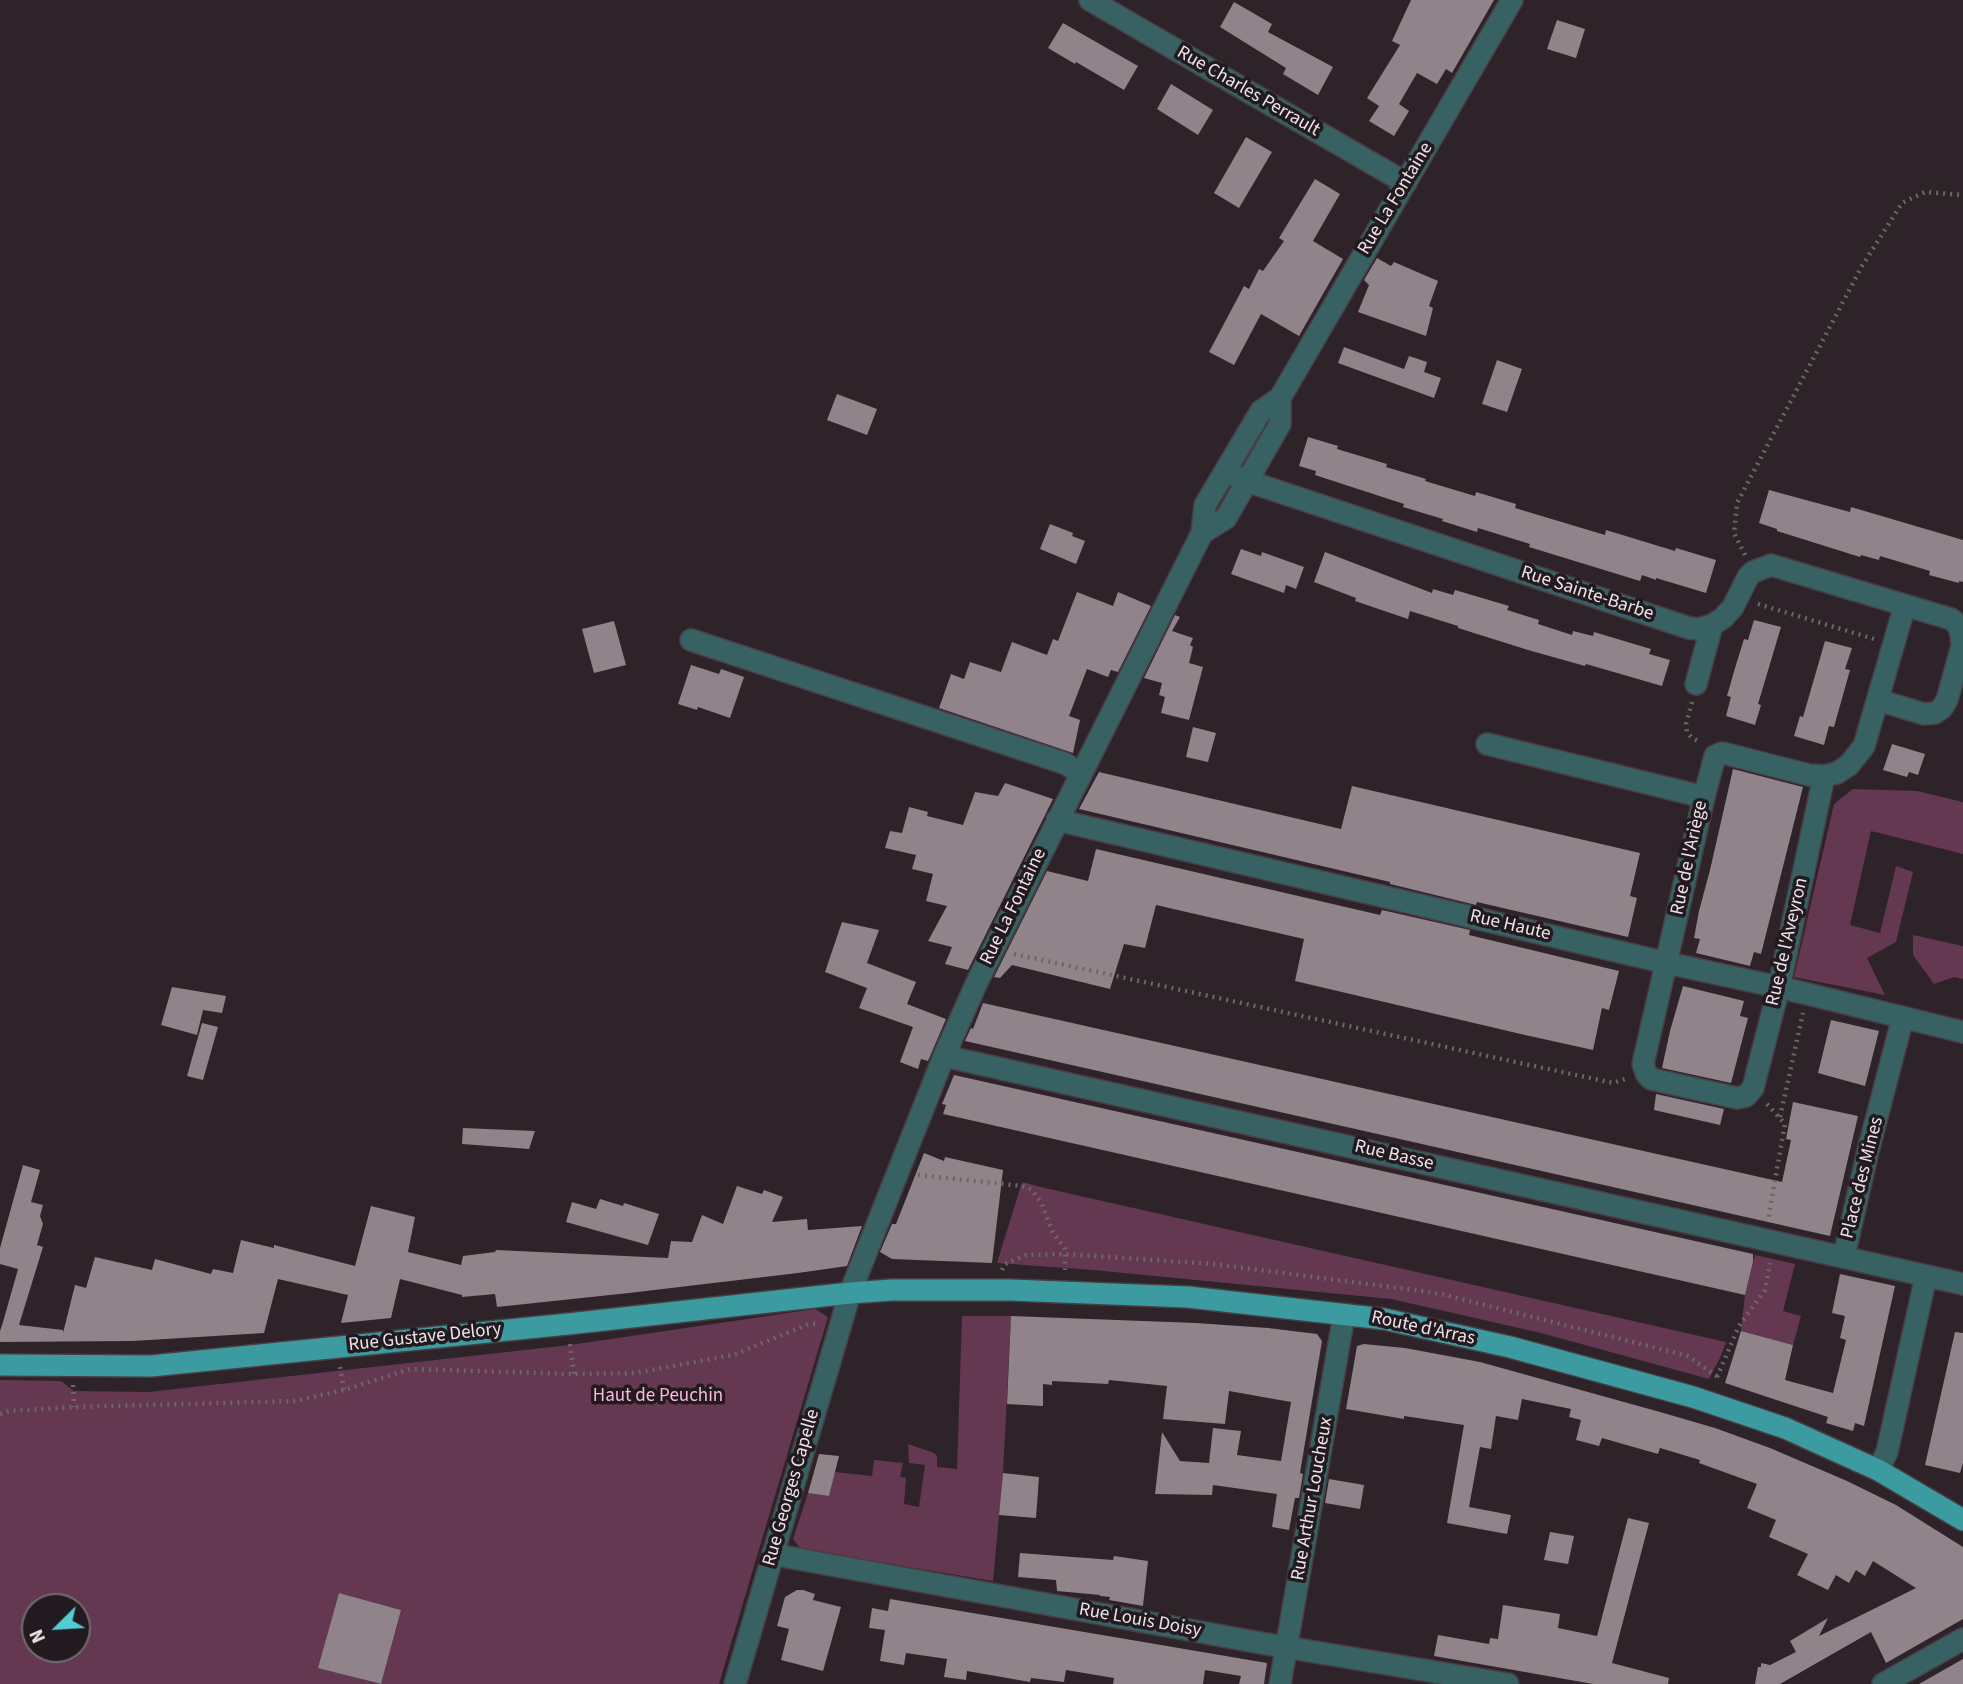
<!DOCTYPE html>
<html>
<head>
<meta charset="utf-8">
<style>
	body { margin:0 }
	#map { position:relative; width:1963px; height:1684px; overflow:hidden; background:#2d2328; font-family:"Source Sans 3",sans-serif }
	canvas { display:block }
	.north { position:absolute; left:21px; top:1593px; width:70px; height:70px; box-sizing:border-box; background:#231a1f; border:2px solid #736b6f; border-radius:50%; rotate:246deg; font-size:19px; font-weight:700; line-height:28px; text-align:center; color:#ece4e8 }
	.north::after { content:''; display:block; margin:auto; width:24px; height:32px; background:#51ccd2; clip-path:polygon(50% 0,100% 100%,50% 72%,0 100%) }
</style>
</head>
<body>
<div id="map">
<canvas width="1963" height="1684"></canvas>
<div class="north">N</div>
</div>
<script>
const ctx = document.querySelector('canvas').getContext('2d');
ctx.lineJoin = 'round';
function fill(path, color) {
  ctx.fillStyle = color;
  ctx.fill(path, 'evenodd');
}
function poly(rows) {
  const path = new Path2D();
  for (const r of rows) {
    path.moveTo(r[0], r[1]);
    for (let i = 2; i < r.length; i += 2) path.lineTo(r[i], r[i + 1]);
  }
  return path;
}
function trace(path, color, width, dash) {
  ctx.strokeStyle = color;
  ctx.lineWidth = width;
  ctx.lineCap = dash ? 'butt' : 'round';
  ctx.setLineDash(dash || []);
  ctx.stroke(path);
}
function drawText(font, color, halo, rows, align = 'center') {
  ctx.font = font + ' "Source Sans 3",sans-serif';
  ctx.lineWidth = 7;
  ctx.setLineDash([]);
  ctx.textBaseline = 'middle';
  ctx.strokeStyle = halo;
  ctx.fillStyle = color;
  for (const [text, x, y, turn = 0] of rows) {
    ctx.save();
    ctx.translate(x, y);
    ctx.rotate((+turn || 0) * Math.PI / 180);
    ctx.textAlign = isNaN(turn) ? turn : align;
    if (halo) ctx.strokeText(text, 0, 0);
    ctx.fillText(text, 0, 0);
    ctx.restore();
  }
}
const green = poly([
	[1853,789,1917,791,1963,802,1963,854,1871,831,1850,925,1880,933,1896,866,1913,872,1896,942,1867,958,1885,995,1794,977,1834,804],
	[1913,935,1963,946,1963,979,1954,977,1934,984,1913,955],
	[1022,1182,1045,1188,1726,1342,1720,1358,1709,1379,1541,1333,1391,1299,1093,1270,997,1263],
	[1755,1255,1795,1264,1783,1311,1801,1316,1793,1345,1741,1331,1745,1295],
	[815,1309,828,1317,719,1684,381,1684,401,1610,339,1593,319,1667,379,1684,0,1684,0,1380,61,1381,74,1391,148,1392,570,1345],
	[35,1607,77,1607,77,1649,35,1649],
	[962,1316,1011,1316,1003,1473,993,1581,801,1549,793,1539,808,1493,829,1496,835,1472,872,1476,874,1460,903,1463,900,1477,906,1478,904,1504,919,1507,925,1465,909,1463,908,1444,934,1453,937,1456,937,1467,957,1469]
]);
const building = poly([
	[1411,0,1494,0,1452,73,1446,69,1437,84,1417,73,1399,104,1409,111,1394,136,1369,121,1379,106,1367,98,1400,45,1392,41],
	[1234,2,1272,24,1268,32,1333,67,1318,95,1283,74,1286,68,1220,27],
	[1557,20,1585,29,1576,58,1547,49],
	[1063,23,1138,66,1124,90,1076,62,1075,64,1048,48],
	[1171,84,1213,110,1198,135,1157,109],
	[1246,137,1272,152,1239,208,1214,193],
	[1315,179,1340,194,1313,241,1343,259,1299,336,1261,314,1234,365,1209,352,1244,286,1249,289,1259,269,1263,271,1284,241,1279,238],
	[1377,258,1391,266,1394,262,1438,281,1429,306,1433,308,1426,336,1358,312,1369,285,1364,280],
	[1344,347,1404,369,1409,356,1427,362,1424,372,1441,378,1434,398,1338,363],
	[1497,360,1522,369,1507,412,1482,404],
	[837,394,877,409,867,435,827,420],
	[1308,437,1338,446,1337,449,1387,464,1386,467,1426,479,1425,481,1475,496,1476,492,1516,504,1515,508,1605,535,1606,530,1675,551,1676,548,1716,560,1706,593,1656,578,1656,580,1642,575,1640,581,1529,547,1530,544,1478,528,1477,532,1442,521,1443,519,1403,507,1404,504,1315,475,1316,471,1299,466],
	[1769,490,1850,512,1851,507,1963,540,1963,582,1959,581,1959,583,1929,575,1930,571,1880,556,1879,560,1861,555,1860,557,1777,531,1777,529,1759,523],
	[1050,524,1073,533,1072,536,1085,541,1076,564,1040,549],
	[1241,549,1261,556,1262,552,1304,567,1296,589,1286,585,1284,593,1231,574],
	[1325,552,1432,593,1433,589,1453,595,1455,590,1509,606,1507,610,1539,620,1538,624,1572,635,1573,631,1593,636,1594,632,1651,649,1649,654,1670,660,1662,686,1586,664,1585,666,1528,650,1458,628,1458,626,1410,611,1408,619,1355,601,1356,598,1314,582],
	[1077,592,1113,606,1118,592,1151,606,1118,672,1111,670,1108,677,1087,669,1069,716,1080,720,1073,753,939,708,951,674,964,679,970,662,1001,672,1012,642,1047,655,1053,639,1058,641],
	[1175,615,1180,617,1172,631,1193,638,1190,645,1193,647,1189,663,1203,667,1189,720,1161,713,1165,697,1159,695,1162,683,1144,678],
	[1754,620,1781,627,1758,704,1761,705,1755,725,1726,716,1731,697,1727,696,1735,668,1744,639,1748,640],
	[614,621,626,665,594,673,582,629],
	[1825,641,1852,648,1845,669,1850,670,1834,727,1829,726,1824,745,1794,736,1800,716,1803,717],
	[691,665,719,674,721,669,744,677,730,718,698,707,697,710,678,704],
	[1193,727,1216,733,1208,762,1186,757],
	[1892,744,1925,754,1918,775,1909,772,1907,777,1883,770],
	[1733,769,1803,787,1761,954,1754,952,1750,966,1696,953,1700,939,1694,938,1699,911,1710,870],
	[1099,772,1341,829,1352,786,1640,853,1630,896,1637,898,1628,937,1477,902,1476,905,1390,884,1390,882,1079,809],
	[1005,783,1053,799,968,970,945,964,952,947,928,941,947,906,926,901,933,874,912,869,916,855,885,848,890,831,902,833,909,807,928,812,927,816,963,825,975,792,998,796],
	[1096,849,1380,915,1382,910,1470,930,1469,935,1619,971,1609,1010,1602,1008,1593,1050,1525,1035,1295,981,1304,939,1156,905,1145,948,1124,944,1110,989,1012,965,1000,978,994,977,1047,871,1088,881],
	[842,922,879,930,867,963,916,982,907,1004,946,1019,928,1061,921,1059,918,1069,900,1062,913,1027,859,1008,867,988,825,972],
	[1683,986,1744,1001,1740,1016,1748,1018,1731,1083,1662,1068,1670,1031],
	[172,987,226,996,222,1013,203,1010,197,1035,161,1025],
	[983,1003,1782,1182,1791,1140,1786,1139,1793,1102,1858,1116,1830,1236,965,1041,971,1028,973,1029],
	[1831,1020,1879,1031,1865,1086,1818,1073],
	[202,1023,218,1027,203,1080,187,1076],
	[954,1075,1753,1254,1753,1262,1745,1295,943,1114,946,1105,942,1104],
	[1656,1094,1724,1109,1720,1125,1654,1110],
	[463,1128,535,1131,529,1149,462,1144],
	[924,1153,944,1161,945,1157,1003,1170,992,1263,892,1259,880,1252,892,1224,896,1224],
	[23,1165,40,1170,31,1202,43,1205,40,1216,43,1224,37,1245,43,1247,19,1325,63,1330,63,1333,75,1285,86,1288,95,1257,152,1270,155,1259,211,1274,213,1269,233,1273,241,1240,274,1248,274,1245,355,1266,371,1206,415,1217,408,1252,461,1265,463,1256,495,1252,496,1250,668,1258,671,1241,692,1242,702,1215,723,1224,737,1186,762,1194,764,1190,783,1197,772,1222,807,1219,808,1230,862,1226,847,1266,798,1273,629,1293,497,1307,495,1294,462,1297,462,1295,400,1279,391,1318,341,1323,348,1295,278,1279,264,1333,133,1341,0,1342,0,1331,3,1322,6,1323,3,1322,18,1269,0,1264,0,1248],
	[600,1199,623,1206,624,1203,659,1214,648,1245,566,1222,572,1202,596,1209],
	[1840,1274,1895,1286,1864,1426,1855,1423,1853,1431,1826,1423,1828,1417,1725,1383,1741,1331,1793,1345,1785,1380,1833,1393,1846,1340,1840,1338,1845,1316,1832,1313],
	[1011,1316,1196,1323,1268,1328,1317,1334,1322,1341,1300,1473,1303,1474,1299,1498,1295,1498,1289,1530,1272,1527,1277,1494,1213,1485,1212,1495,1155,1494,1162,1432,1180,1461,1209,1463,1213,1428,1241,1431,1237,1455,1281,1461,1291,1402,1229,1391,1225,1424,1163,1419,1167,1386,1109,1380,1108,1384,1052,1381,1052,1385,1043,1384,1043,1406,1007,1404],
	[1955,1332,1963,1333,1963,1463,1960,1473,1925,1465],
	[1364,1344,1405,1348,1480,1362,1660,1412,1715,1428,1770,1448,1847,1481,1896,1505,1963,1547,1963,1619,1886,1663,1871,1632,1780,1684,1755,1684,1758,1667,1761,1667,1761,1663,1770,1665,1796,1652,1790,1641,1828,1618,1819,1636,1916,1588,1873,1561,1865,1576,1856,1570,1849,1583,1836,1575,1828,1590,1797,1575,1808,1554,1769,1537,1776,1520,1747,1508,1757,1484,1699,1463,1700,1460,1660,1448,1658,1454,1602,1438,1599,1446,1576,1440,1581,1420,1569,1417,1571,1409,1522,1399,1518,1420,1496,1416,1491,1449,1480,1447,1469,1507,1511,1515,1507,1534,1447,1523,1464,1425,1404,1416,1404,1419,1346,1409,1357,1346],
	[819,1454,839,1456,829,1496,808,1493],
	[1003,1473,1039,1477,1036,1518,999,1515],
	[1329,1479,1364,1485,1360,1509,1325,1503],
	[1628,1518,1649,1523,1612,1663,1669,1678,1668,1684,1593,1684,1434,1656,1438,1635,1489,1644,1490,1638,1498,1639,1503,1605,1560,1614,1558,1628,1597,1636],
	[1550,1532,1574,1536,1568,1564,1544,1560],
	[1020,1553,1113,1560,1114,1556,1148,1561,1143,1606,1109,1600,1110,1597,1100,1596,1100,1595,1057,1591,1056,1580,1018,1577],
	[797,1590,803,1590,815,1594,813,1600,841,1607,823,1671,781,1660,789,1629,777,1626,785,1597],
	[339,1593,401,1610,381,1684,318,1668],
	[890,1599,1267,1663,1264,1684,1239,1684,1241,1676,1205,1670,1203,1684,1113,1684,1114,1678,1066,1670,1064,1682,1031,1678,1030,1682,967,1671,966,1680,944,1677,947,1659,906,1653,904,1665,880,1661,885,1630,869,1628,872,1608,888,1611],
	[1963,1659,1963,1684,1919,1684]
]);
const path = poly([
	[1745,555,1734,533,1737,503,1862,266,1902,203,1925,192,1963,195],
	[1758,604,1874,639],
	[1692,702,1686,724,1687,732,1692,738,1700,742],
	[1014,954,1613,1083,1628,1078],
	[1767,1104,1785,1124,1768,1220],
	[1780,1117,1803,1013],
	[918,1175,1022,1186,1032,1190,1042,1204,1052,1231,1065,1249,1065,1270],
	[1002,1270,1005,1264,1026,1255,1065,1254,1213,1264,1414,1290,1441,1294,1688,1356,1718,1377],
	[570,1344,574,1374],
	[340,1367,344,1390],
	[1717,1377,1739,1326,1765,1290,1770,1263],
	[73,1385,74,1407],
	[0,1414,9,1411,74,1407,295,1401,344,1390,410,1369,574,1374,635,1373,733,1355,809,1324,819,1324]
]);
const minor = poly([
	[1090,0,1406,183],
	[1225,472,1256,484,1689,628,1699,629,1712,625,1723,618,1733,607,1748,577,1753,572,1771,565,1951,619,1958,625,1961,634,1962,646,1947,700,1942,708,1935,713,1924,714,1878,700],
	[1202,533,1226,518,1280,424,1280,398],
	[691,640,1064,763,1081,773],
	[1696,684,1712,625],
	[1487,744,1704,797],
	[1824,776,1779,987,1753,1088,1746,1096,1737,1098,1651,1079,1646,1073,1643,1064,1704,797,1715,756,1722,753,1727,754,1809,775,1824,776,1837,773,1849,765,1864,746,1905,605],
	[1057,820,1667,963,1779,987,1963,1032],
	[944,1056,1963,1284],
	[1844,1256,1868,1151,1903,1017],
	[1878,1470,1887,1452,1926,1276],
	[773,1553,787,1557,1261,1643,1508,1684],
	[735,1684,850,1293,944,1056,978,980,1202,533,1205,505,1261,411,1280,398,1512,0],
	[1280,1684,1344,1315],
	[1883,1684,1963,1639]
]);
const major = poly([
	[0,1365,151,1366,568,1324,850,1293,892,1290,1010,1290,1188,1297,1384,1319,1510,1347,1693,1397,1785,1428,1878,1470,1963,1520]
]);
const streetNames = [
	["Rue Charles Perrault",1248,92,30],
	["Rue La Fontaine",1396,199,-59],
	["Rue Sainte-Barbe",1587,594,18],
	["Rue de l'Ariège",1690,858,-78],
	["Rue La Fontaine",1014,907,-64],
	["Rue Haute",1510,926,13],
	["Rue de l'Aveyron",1788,942,-77],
	["Rue Basse",1394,1156,13],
	["Place des Mines",1863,1178,-76],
	["Route d'Arras",1423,1329,12],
	["Rue Gustave Delory",425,1338,-6],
	["Rue Georges Capelle",792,1488,-74],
	["Rue Arthur Loucheux",1313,1499,-80],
	["Rue Louis Doisy",1140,1621,10]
];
const parkNames = [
	["Haut de Peuchin",658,1397]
];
fill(green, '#653852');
fill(building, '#908389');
trace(minor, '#483e43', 24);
trace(major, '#483e43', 24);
trace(path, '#6e6569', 4.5, [2, 5]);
trace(minor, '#376163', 21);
trace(major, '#3b9ba0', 21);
drawText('19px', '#ece4e8', '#231a1f', streetNames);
drawText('19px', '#f7bada', '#231a1f', parkNames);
</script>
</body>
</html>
